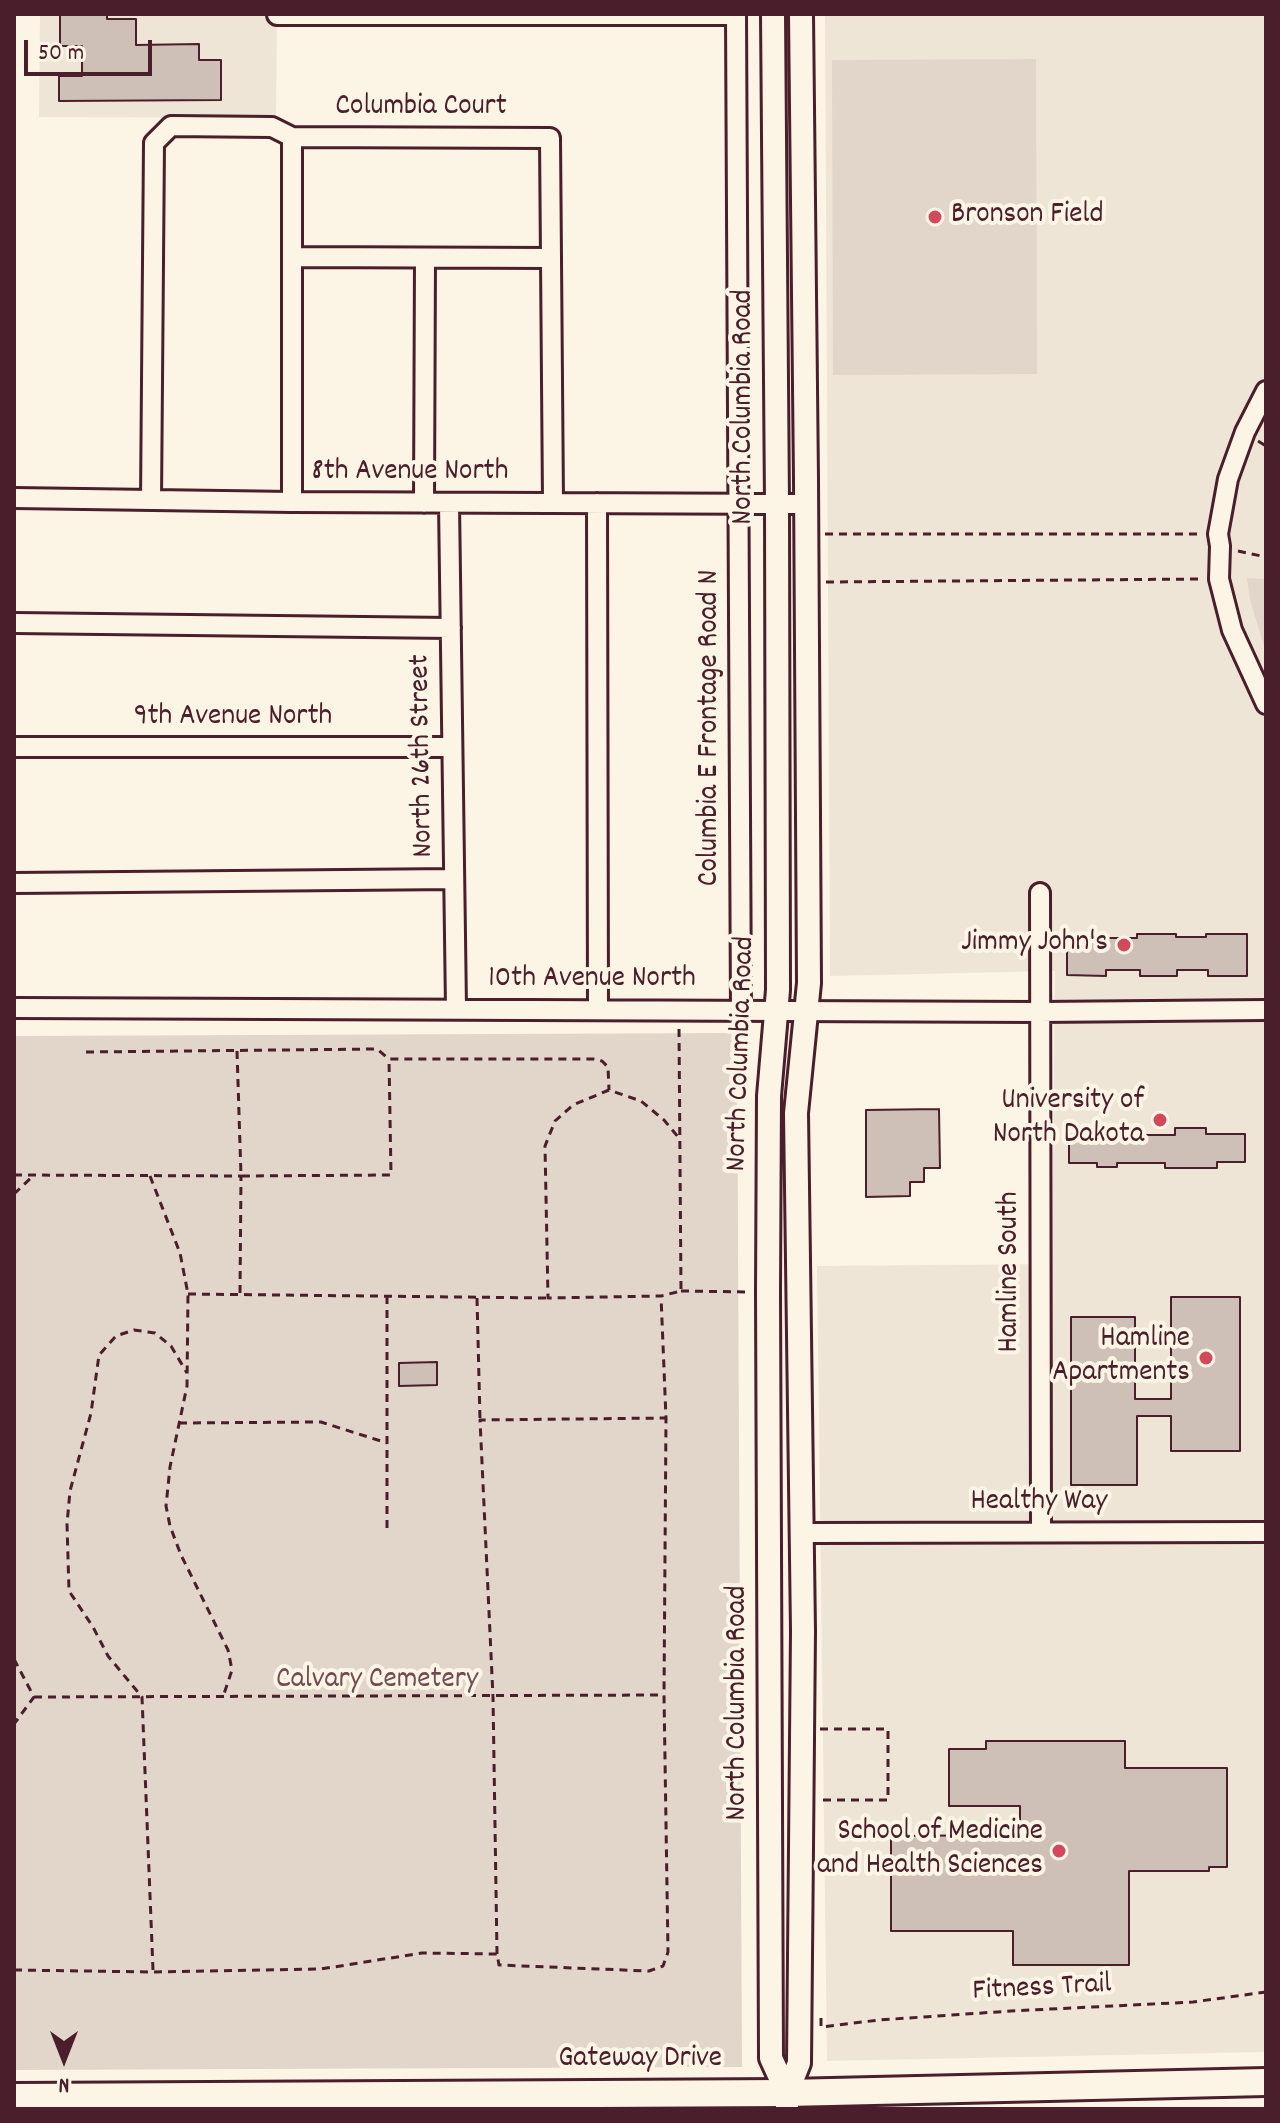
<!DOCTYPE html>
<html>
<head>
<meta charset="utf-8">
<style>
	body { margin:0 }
	#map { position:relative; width:1280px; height:2123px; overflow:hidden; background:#fcf5e5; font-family:Dekko,sans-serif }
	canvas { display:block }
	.frame { position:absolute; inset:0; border:16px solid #4a1f2b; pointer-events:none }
	.north { position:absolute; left:24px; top:2019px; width:80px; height:80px; -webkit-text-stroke:6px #fcf5e5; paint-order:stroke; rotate:180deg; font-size:22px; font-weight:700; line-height:32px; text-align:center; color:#4a1f2b }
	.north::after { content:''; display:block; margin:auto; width:28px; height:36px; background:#4a1f2b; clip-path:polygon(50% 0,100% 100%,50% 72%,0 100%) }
	.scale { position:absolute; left:24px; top:40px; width:128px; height:36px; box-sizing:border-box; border:4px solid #4a1f2b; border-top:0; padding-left:10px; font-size:24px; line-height:28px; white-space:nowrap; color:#4a1f2b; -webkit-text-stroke:6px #fcf5e5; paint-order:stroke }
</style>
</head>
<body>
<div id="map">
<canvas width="1280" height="2123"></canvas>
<div class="frame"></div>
<div class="north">N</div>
<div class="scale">50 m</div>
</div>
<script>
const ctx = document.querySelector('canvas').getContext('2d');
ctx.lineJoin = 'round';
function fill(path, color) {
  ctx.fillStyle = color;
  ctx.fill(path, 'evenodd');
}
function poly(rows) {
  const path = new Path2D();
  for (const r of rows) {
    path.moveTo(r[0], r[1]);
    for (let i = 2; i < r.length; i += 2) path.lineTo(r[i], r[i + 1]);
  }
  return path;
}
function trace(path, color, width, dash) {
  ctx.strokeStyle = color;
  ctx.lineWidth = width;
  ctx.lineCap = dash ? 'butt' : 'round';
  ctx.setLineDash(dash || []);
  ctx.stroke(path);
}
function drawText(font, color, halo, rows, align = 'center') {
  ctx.font = font + ' Dekko,sans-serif';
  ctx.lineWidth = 8;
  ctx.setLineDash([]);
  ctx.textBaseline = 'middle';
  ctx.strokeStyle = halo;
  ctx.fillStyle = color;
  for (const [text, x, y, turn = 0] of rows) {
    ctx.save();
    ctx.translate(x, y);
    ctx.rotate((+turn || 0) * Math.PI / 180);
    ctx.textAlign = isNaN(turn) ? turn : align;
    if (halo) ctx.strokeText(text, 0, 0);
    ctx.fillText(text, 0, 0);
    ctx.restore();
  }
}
const built = poly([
	[40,14,277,14,276,118,39,117],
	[825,14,1266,14,1266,2052,827,2061,817,1266,1052,1264,1055,971,830,976]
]);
const green = poly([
	[1036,59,1037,374,833,375,832,60],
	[1247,578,1266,579,1266,644,1264,646,1250,600],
	[737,1033,742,2067,14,2070,14,1036]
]);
const building = poly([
	[60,14,107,14,107,19,136,19,136,45,199,44,199,60,221,60,221,100,59,101,59,76,82,76,82,46,60,46,60,14],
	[1067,934,1107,934,1107,938,1137,938,1137,934,1176,934,1176,937,1206,937,1206,934,1247,934,1247,976,1208,976,1208,970,1177,970,1177,976,1140,976,1140,970,1106,970,1106,976,1067,975,1067,934],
	[939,1109,940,1168,924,1168,924,1182,910,1182,910,1196,866,1197,866,1110,939,1109],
	[1106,1127,1138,1127,1138,1135,1175,1135,1175,1128,1206,1128,1206,1134,1245,1134,1245,1162,1217,1162,1217,1168,1165,1168,1165,1163,1117,1163,1117,1167,1097,1167,1097,1163,1069,1163,1069,1134,1106,1134,1106,1127],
	[1171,1297,1240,1297,1240,1451,1171,1451,1171,1416,1137,1416,1137,1485,1071,1485,1071,1317,1135,1317,1135,1399,1171,1399,1171,1297],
	[437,1362,437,1385,399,1386,399,1363,437,1362],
	[986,1741,1125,1741,1125,1768,1227,1768,1227,1867,1209,1867,1209,1871,1129,1871,1129,1965,1013,1965,1013,1931,891,1931,891,1836,1020,1835,1020,1806,949,1806,949,1749,986,1749,986,1741]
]);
const path = poly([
	[1258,441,1266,446],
	[825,534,1202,534],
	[1238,551,1266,557],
	[826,582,1202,579],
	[679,1029,681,1291,661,1296,548,1298,545,1146,555,1121,573,1105,609,1090,641,1101,664,1120,679,1138],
	[237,1051,241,1176,391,1175,389,1059],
	[86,1052,377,1049,389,1059,593,1059,602,1061,608,1067,609,1090],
	[14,1175,241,1176,240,1293],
	[150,1176,180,1253,188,1294,187,1386,170,1467,166,1506,170,1526,181,1555,228,1650,232,1670,223,1697],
	[14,1194,34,1175],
	[681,1291,749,1292],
	[188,1294,548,1298],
	[387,1296,387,1532],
	[477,1298,480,1420],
	[179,1423,321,1422,387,1443],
	[14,1659,34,1697,14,1724],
	[34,1697,664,1695],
	[820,1729,888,1729,888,1800,821,1800],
	[497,1954,493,1697,480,1420,666,1418],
	[14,1970,153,1972,321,1969,422,1953,497,1954,499,1965,649,1971,663,1966,668,1952,664,1695,666,1418,661,1296],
	[153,1970,142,1697,108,1656,93,1627,69,1591,67,1524,70,1491,91,1413,99,1355,116,1336,134,1330,155,1333,171,1346,187,1373],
	[821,2018,821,2027,879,2020,1011,2011,1193,2002,1266,1992]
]);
const minor = poly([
	[736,14,741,1010],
	[277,15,736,15],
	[292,257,551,258],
	[1266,391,1245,432,1228,479,1218,534,1220,546,1219,579,1232,630,1266,704],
	[14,498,292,502,806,504],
	[151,500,154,143,171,126,272,127,292,137],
	[292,502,292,137,550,138,553,502],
	[424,503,425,258],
	[449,503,456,1008],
	[597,503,598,1009],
	[14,623,451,628],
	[14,747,452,747],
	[14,883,454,879],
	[1040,893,1041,1532],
	[14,1008,1039,1012,1266,1010],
	[812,1533,1266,1532]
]);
const major = poly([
	[773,14,777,503,778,990,769,1096,768,1292,771,2058,787,2093],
	[787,2109,787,2093,799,2063,803,1631,796,1113,809,983,806,480,801,14]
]);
const highway = poly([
	[14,2097,787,2093,1266,2082]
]);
const markers = [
	[935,217,8,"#d1495b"],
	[1124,945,8,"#d1495b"],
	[1160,1120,8,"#d1495b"],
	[1206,1358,8,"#d1495b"],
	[1059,1851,8,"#d1495b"]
];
const streetNames = [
	["Columbia Court",421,109],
	["North Columbia Road",746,407,-90],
	["8th Avenue North",410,474],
	["9th Avenue North",233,719],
	["Columbia E Frontage Road N",712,728,-90],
	["North 26th Street",424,756,-91],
	["10th Avenue North",592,981],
	["North Columbia Road",743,1054,-88],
	["Hamline South",1012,1272,-90],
	["Healthy Way",1039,1504],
	["North Columbia Road",740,1703,-90],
	["Fitness Trail",1042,1990,-3],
	["Gateway Drive",640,2061]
];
const poiNames = [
	["Bronson Field",951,217,"left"],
	["Jimmy John's",1108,945],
	["University of",1144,1103],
	["North Dakota",1144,1137],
	["Hamline",1190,1341],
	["Apartments",1190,1375],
	["School of Medicine",1043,1834],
	["and Health Sciences",1043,1868]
];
const parkNames = [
	["Calvary Cemetery",377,1682]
];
fill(built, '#eee5d7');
fill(green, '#e2d5ca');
fill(building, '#cfc0b7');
trace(building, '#4a1f2b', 2);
trace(minor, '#4a1f2b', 24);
trace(major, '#4a1f2b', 28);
trace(highway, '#4a1f2b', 32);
trace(path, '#4a1f2b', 3, [8, 6]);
trace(minor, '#fcf5e5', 18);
trace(major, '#fcf5e5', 22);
trace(highway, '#fcf5e5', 26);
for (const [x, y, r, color] of markers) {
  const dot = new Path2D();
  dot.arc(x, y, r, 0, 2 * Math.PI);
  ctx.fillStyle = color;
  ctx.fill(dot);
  trace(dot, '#fcf5e5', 3);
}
drawText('30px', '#4a1f2b', '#fcf5e5', streetNames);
drawText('30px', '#4a1f2b', '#fcf5e5', poiNames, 'right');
drawText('30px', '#704c53', '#fcf5e5', parkNames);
</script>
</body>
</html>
